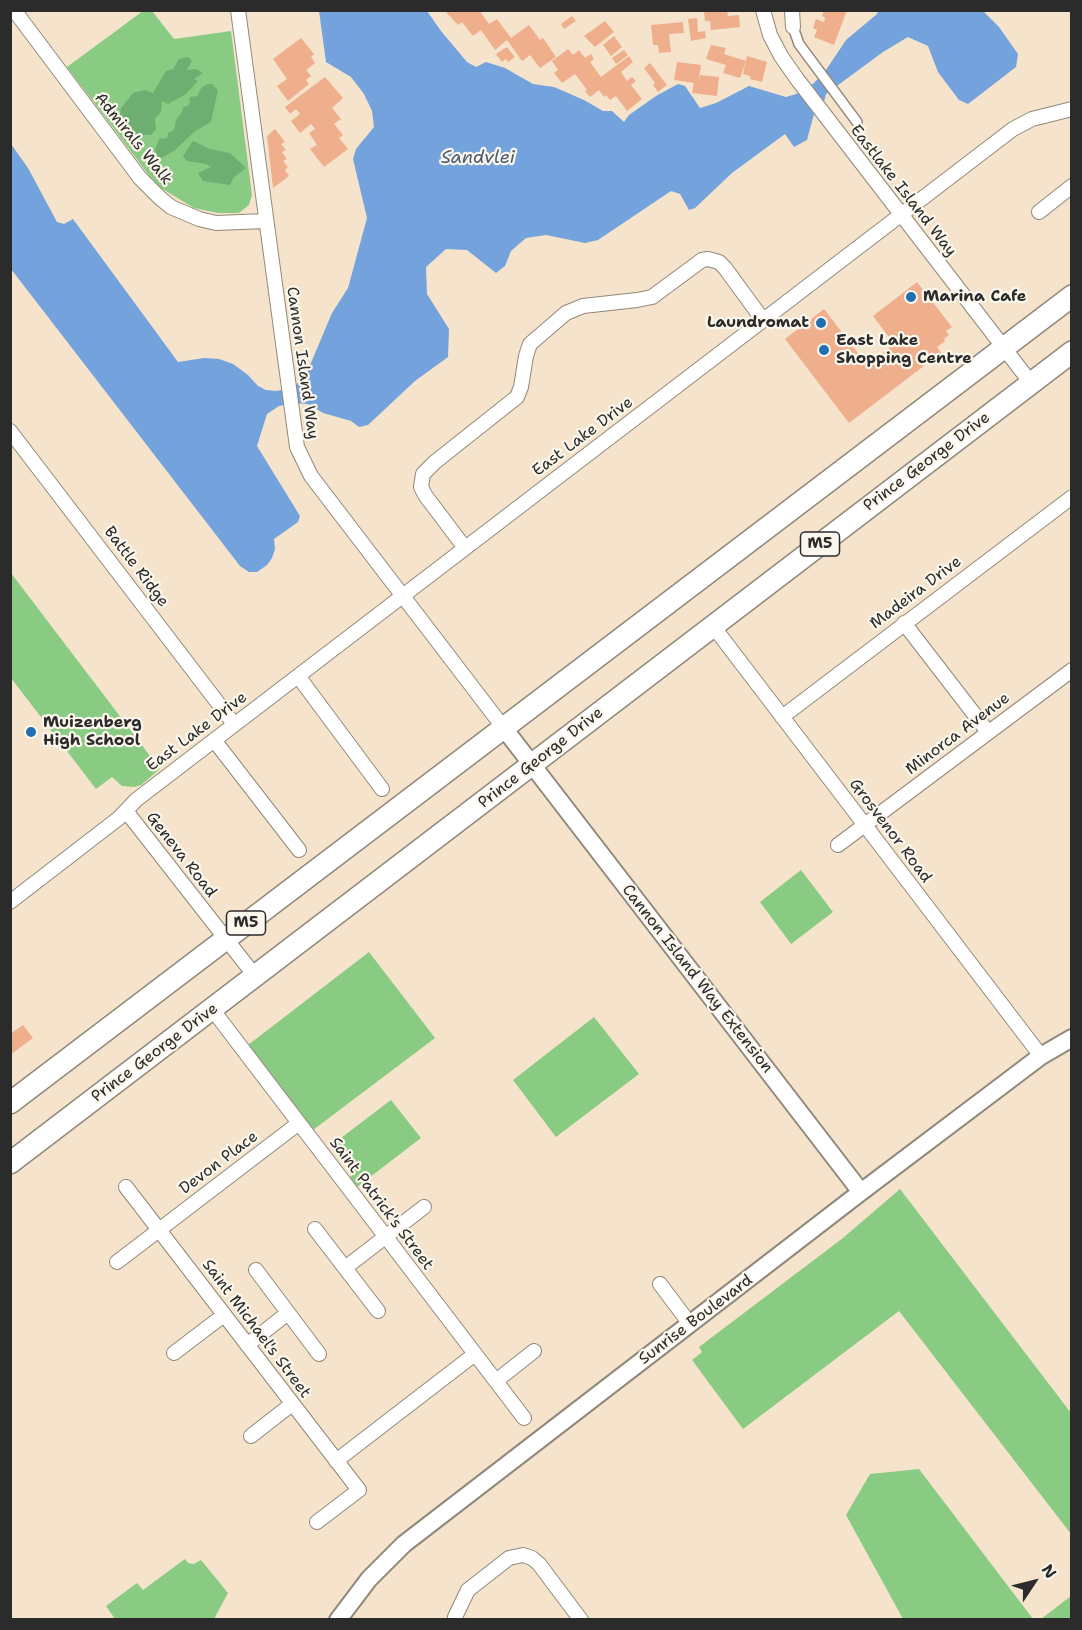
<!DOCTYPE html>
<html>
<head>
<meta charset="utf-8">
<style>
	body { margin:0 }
	#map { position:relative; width:1082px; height:1630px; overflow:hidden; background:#f5e4cb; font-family:"Shantell Sans",sans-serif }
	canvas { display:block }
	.frame { position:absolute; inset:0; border:12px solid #2b2b2b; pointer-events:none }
	.north { position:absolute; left:1004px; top:1552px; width:60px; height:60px; -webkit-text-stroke:4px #fbf7ec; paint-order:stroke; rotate:55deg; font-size:16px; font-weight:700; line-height:24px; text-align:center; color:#2b2b2b }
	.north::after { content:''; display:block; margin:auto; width:21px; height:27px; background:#2b2b2b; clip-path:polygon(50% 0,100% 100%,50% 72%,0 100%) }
</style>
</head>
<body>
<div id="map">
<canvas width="1082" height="1630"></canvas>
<div class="frame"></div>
<div class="north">N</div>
</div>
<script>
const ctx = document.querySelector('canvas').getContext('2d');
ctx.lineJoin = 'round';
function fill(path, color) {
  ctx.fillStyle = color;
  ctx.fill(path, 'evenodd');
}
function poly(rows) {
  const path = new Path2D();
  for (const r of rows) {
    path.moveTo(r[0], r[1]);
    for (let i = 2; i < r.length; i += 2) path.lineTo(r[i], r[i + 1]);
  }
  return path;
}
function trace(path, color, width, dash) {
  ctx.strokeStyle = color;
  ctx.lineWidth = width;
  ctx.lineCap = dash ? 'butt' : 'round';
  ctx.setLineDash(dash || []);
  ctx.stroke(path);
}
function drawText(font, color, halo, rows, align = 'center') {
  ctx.font = font + ' "Shantell Sans",sans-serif';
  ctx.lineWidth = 4.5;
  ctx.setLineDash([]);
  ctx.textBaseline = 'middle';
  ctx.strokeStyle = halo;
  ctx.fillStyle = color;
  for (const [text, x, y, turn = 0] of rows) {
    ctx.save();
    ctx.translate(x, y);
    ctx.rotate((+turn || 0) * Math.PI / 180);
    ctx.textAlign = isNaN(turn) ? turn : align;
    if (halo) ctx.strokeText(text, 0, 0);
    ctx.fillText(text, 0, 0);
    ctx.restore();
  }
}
const green = poly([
	[143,11,152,11,174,39,231,31,252,195,249,205,239,213,218,213,194,208,161,188,148,174,67,67],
	[11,573,160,769,141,785,134,787,122,786,112,777,96,789,11,678],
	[801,870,833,912,791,944,760,902],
	[369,952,435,1038,313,1130,248,1045],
	[594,1017,639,1074,556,1137,513,1080],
	[391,1100,421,1138,357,1187,350,1177,355,1173,333,1144],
	[900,1189,1071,1413,1071,1534,899,1311,743,1429,692,1360,702,1352,699,1347,843,1238],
	[919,1469,1033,1619,903,1619,846,1515,870,1474],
	[185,1559,188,1563,194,1564,201,1560,228,1593,214,1619,115,1619,106,1606,137,1583,143,1590],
	[1071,1596,1071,1619,1041,1619]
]);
const forest = poly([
	[188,57,192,61,187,70,196,69,203,73,194,79,198,81,186,94,168,104,162,101,161,112,155,118,156,129,151,135,133,135,121,131,119,122,121,108,133,93,145,90,153,93,166,71,173,69,179,59],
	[208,84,212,84,218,90,211,122,195,131,174,151,159,159,155,150,159,139,167,138,168,133,174,130,176,120,182,112,183,107,189,105,190,97,197,96,202,87],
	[193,141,210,149,230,153,246,168,234,177,230,185,203,181,198,173,211,167,206,164,187,161,183,156]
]);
const water = poly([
	[319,11,427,11,441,31,467,62,476,67,486,62,505,68,533,84,554,87,584,100,603,111,612,111,624,122,629,115,656,96,678,84,685,86,700,108,716,103,749,86,786,97,799,93,814,83,826,70,846,40,877,14,878,11,983,11,999,27,1018,54,1016,67,968,104,959,100,938,72,928,46,908,37,883,52,826,94,824,102,814,114,807,140,794,147,785,134,732,173,695,208,689,210,680,194,671,191,598,240,585,243,546,235,526,238,511,251,505,266,496,273,467,250,446,249,426,267,427,294,449,329,448,357,415,381,368,425,359,427,351,421,323,413,308,404,295,403,279,406,267,414,257,446,300,516,298,522,274,539,275,549,272,558,267,565,257,572,249,572,240,566,11,269,11,144,28,168,57,222,64,224,73,219,178,362,204,358,219,359,233,364,248,375,258,386,266,390,276,391,292,388,305,377,332,313,348,288,367,218,353,159,356,149,374,127,372,111,364,94,351,77,326,62]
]);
const building = poly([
	[444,10,479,10,489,24,497,19,511,38,529,25,540,40,543,38,556,57,540,68,530,55,522,61,507,40,495,50,481,30,473,36,462,22,458,25],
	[727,10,728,16,739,15,740,27,711,30,710,21,705,21,704,11],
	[824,10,847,10,834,45,814,37,817,30,813,28,816,19,824,22,825,18,822,16],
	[572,16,576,21,564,29,561,24],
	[697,18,698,32,705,31,706,38,691,41,688,19],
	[605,21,614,32,595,47,584,36],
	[683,22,684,33,669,34,671,52,659,53,658,45,653,45,651,25],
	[614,36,622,47,611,56,603,45],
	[301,38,314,54,311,57,315,63,306,70,311,76,306,80,309,84,288,101,277,86,287,79,273,59],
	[711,45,726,48,724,54,746,61,740,78,723,73,726,65,706,59],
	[507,47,515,57,508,62,506,59,502,62,496,54],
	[568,49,573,55,579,50,585,58,591,54,594,59,590,62,601,77,629,56,633,62,621,72,627,81,632,77,636,81,631,85,642,99,627,111,616,96,610,100,606,95,604,97,599,90,590,97,585,91,587,90,575,74,562,83,554,73,558,70,552,61],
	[624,50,628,55,616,64,612,58],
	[747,56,767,62,762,82,750,79,750,76,743,74],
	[677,62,701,65,698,84,700,75,719,77,717,96,692,93,694,83,674,80],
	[650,63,667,85,658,92,653,85,655,83,644,68],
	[325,77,343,98,332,108,341,119,334,124,343,135,339,138,348,149,324,167,310,149,317,145,309,133,315,129,311,124,300,133,291,121,300,114,296,109,290,114,285,107],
	[275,129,285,142,281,144,286,150,282,152,287,159,283,161,288,167,285,170,289,176,273,188,267,136],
	[917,282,952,327,946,331,949,335,944,339,945,341,937,347,941,353,849,423,785,339,824,309,867,365,894,344,873,316],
	[23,1025,33,1038,10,1055,10,1034]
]);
const pedestrian = poly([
	[793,27,799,44,857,122]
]);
const minor = poly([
	[14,10,140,178,160,198,171,207,199,219,216,223,266,221],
	[238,10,297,447,311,476,503,727],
	[763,10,770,35,781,56,797,79,1031,383],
	[792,10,793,27],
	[1039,212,1072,186],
	[10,431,234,724],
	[465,548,425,495,421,487,423,474,435,462,517,397,521,387,526,356,530,344,566,313,583,306,637,300,652,297,702,260,708,259,719,262,725,268,763,320],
	[904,623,988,732],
	[713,626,1041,1056],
	[298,676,382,789],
	[782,717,1072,497],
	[214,740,299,850],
	[126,811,255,976],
	[838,845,1072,670],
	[10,902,119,818,136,800,166,777,1013,129,1032,119,1072,109],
	[212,1009,524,1418],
	[126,1187,359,1490,317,1522],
	[315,1229,378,1311],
	[117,1262,299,1123],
	[345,1268,424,1207],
	[256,1270,319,1354],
	[660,1284,690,1324],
	[247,1345,288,1313],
	[174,1353,224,1315],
	[496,1381,534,1351],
	[251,1436,292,1404],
	[336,1461,475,1354],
	[455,1617,468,1590,509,1558,523,1555,532,1558,539,1564,581,1620]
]);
const tertiary = poly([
	[503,727,861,1192],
	[338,1620,369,1579,404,1544,861,1192,1041,1056,1072,1038]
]);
const primary = poly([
	[10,1103,1072,296],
	[10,1163,1072,352]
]);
const markers = [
	[911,297,6,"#1f6fb2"],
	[821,323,6,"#1f6fb2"],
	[824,350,6,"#1f6fb2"],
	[31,732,6,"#1f6fb2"]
];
const shields = [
	[820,544,39],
	[246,923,39]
];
const shieldNames = [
	["M5",820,544],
	["M5",246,923]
];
const streetNames = [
	["Admirals Walk",133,139,51],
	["Eastlake Island Way",903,191,52],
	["Cannon Island Way",302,363,82],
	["East Lake Drive",583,437,-37],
	["Prince George Drive",927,462,-37],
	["Battle Ridge",136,567,53],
	["Madeira Drive",916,593,-37],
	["East Lake Drive",197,732,-37],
	["Minorca Avenue",958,734,-37],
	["Prince George Drive",541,758,-38],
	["Grosvenor Road",890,831,53],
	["Geneva Road",181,855,52],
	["Cannon Island Way Extension",697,979,52],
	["Prince George Drive",155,1053,-37],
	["Devon Place",219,1163,-37],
	["Saint Patrick's Street",381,1204,53],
	["Sunrise Boulevard",696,1320,-37],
	["Saint Michael's Street",256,1329,53]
];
const poiNames = [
	["Marina Cafe",923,297],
	["Laundromat",809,323,"right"],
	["East Lake",836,341],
	["Shopping Centre",836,359],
	["Muizenberg",43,723],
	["High School",43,741]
];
const waterNames = [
	["Sandvlei",478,158]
];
fill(green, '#89cb83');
fill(forest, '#6eaf71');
fill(water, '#73a2dc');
fill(building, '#efae8c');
trace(pedestrian, '#90887b', 12);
trace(minor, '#90887b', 16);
trace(tertiary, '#90887b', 20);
trace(primary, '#90887b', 24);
trace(pedestrian, '#fff', 9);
trace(minor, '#fff', 14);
trace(tertiary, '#fff', 16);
trace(primary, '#fff', 21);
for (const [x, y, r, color] of markers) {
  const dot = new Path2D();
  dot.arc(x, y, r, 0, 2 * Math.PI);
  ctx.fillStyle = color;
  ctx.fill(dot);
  trace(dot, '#fbf7ec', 2);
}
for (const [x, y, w] of shields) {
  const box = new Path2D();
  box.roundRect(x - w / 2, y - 12, w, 24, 4.5);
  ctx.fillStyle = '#fbf7ec';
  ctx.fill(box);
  trace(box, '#2b2b2b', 1.5);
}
drawText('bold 15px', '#2b2b2b', null, shieldNames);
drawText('16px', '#2b2b2b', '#fbf7ec', streetNames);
drawText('bold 16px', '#2b2b2b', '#fbf7ec', poiNames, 'left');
drawText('italic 18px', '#485b72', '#fbf7ec', waterNames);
</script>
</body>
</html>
